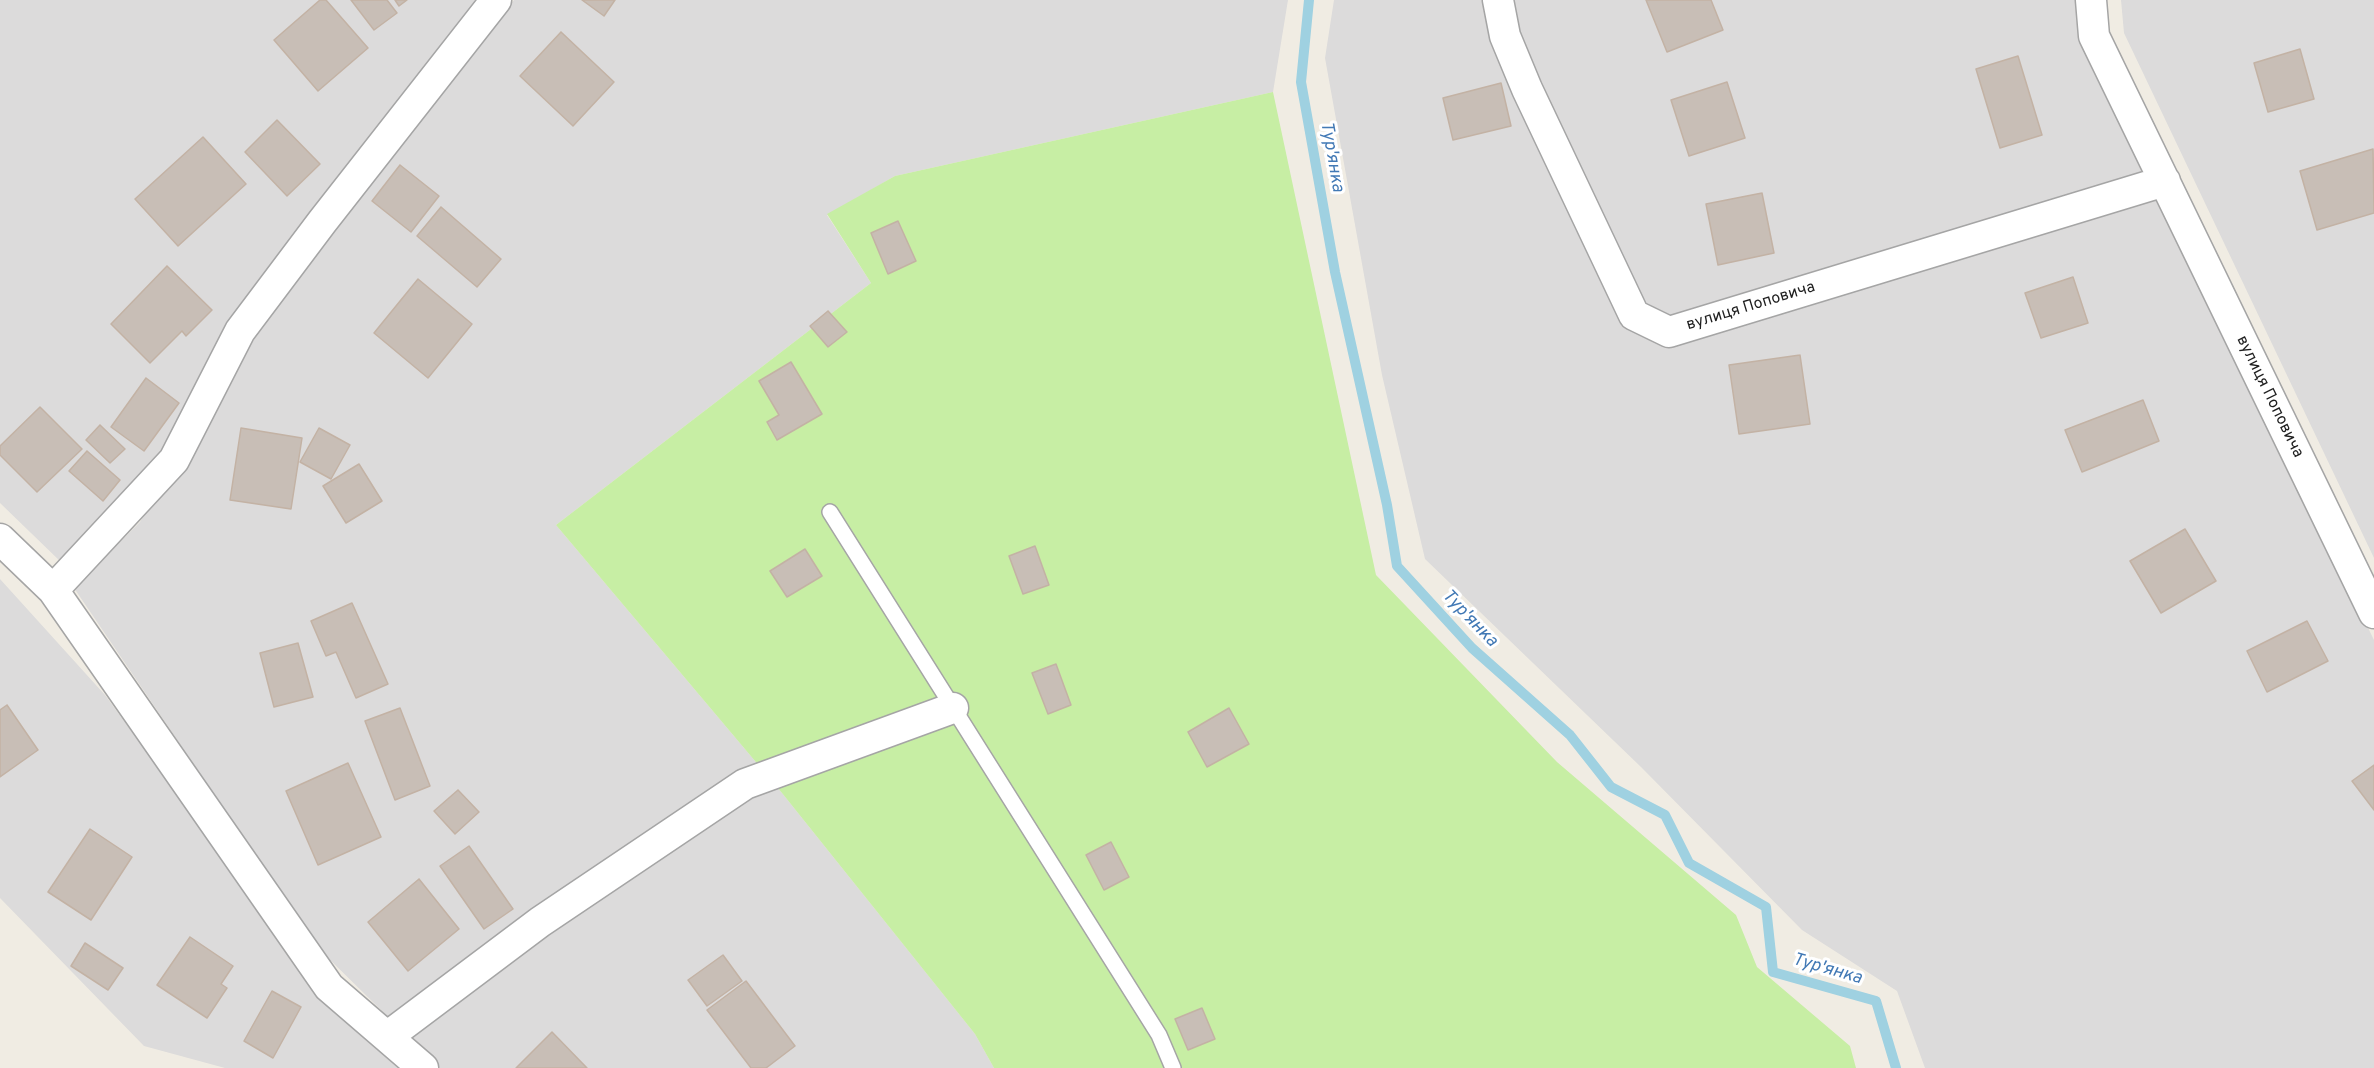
<!DOCTYPE html>
<html>
<head>
<meta charset="utf-8">
<style>
	body { margin:0 }
	canvas { display:block; background:#f0ece3 }
</style>
</head>
<body>
<canvas width="2374" height="1068"></canvas>
<script>
const ctx = document.querySelector('canvas').getContext('2d');
ctx.lineJoin = 'round';
function fill(path, color) {
  ctx.fillStyle = color;
  ctx.fill(path, 'evenodd');
}
function poly(rows) {
  const path = new Path2D();
  for (const r of rows) {
    path.moveTo(r[0], r[1]);
    for (let i = 2; i < r.length; i += 2) path.lineTo(r[i], r[i + 1]);
  }
  return path;
}
function trace(path, color, width, dash) {
  ctx.strokeStyle = color;
  ctx.lineWidth = width;
  ctx.lineCap = dash ? 'butt' : 'round';
  ctx.setLineDash(dash || []);
  ctx.stroke(path);
}
function drawText(font, color, halo, rows, align = 'center') {
  ctx.font = font + ' Overpass,sans-serif';
  ctx.lineWidth = 6;
  ctx.setLineDash([]);
  ctx.textBaseline = 'middle';
  ctx.strokeStyle = halo;
  ctx.fillStyle = color;
  for (const [text, x, y, turn = 0] of rows) {
    ctx.save();
    ctx.translate(x, y);
    ctx.rotate((+turn || 0) * Math.PI / 180);
    ctx.textAlign = isNaN(turn) ? turn : align;
    if (halo) ctx.strokeText(text, 0, 0);
    ctx.fillText(text, 0, 0);
    ctx.restore();
  }
}
const residential = poly([
	[0,0,481,0,249,294,199,379,167,452,62,563,0,503],
	[514,0,1288,0,1273,92,895,176,827,215,871,283,556,525,782,793,975,1034,994,1068,440,1068,320,950,74,588,140,522,233,369,327,238],
	[1334,0,2078,0,2081,43,2374,640,2374,1068,1925,1068,1897,991,1802,930,1641,767,1425,559,1382,375,1325,58],
	[2121,0,2374,0,2374,558,2124,33],
	[0,579,105,695,321,991,400,1068,225,1068,144,1046,0,898]
]);
const grass = poly([
	[1273,92,1376,575,1557,762,1736,915,1757,967,1850,1046,1856,1068,994,1068,975,1034,782,793,556,525,871,283,827,214,895,176]
]);
const stream = poly([
	[1309,0,1301,82,1335,272,1387,505,1397,566,1472,648,1570,735,1611,787,1665,815,1689,863,1766,907,1773,972,1876,1001,1896,1068]
]);
const building = poly([
	[320,0,326,0,368,48,318,91,274,40,320,0],
	[351,0,387,0,397,13,374,30,351,0],
	[395,0,407,0,399,6,395,0],
	[582,0,615,0,604,16,582,0],
	[1646,0,1711,0,1723,30,1667,52,1646,0],
	[561,32,614,82,573,126,520,76,561,32],
	[2300,49,2314,99,2268,112,2254,63,2300,49],
	[2018,56,2042,135,2000,148,1976,69,2018,56],
	[1727,82,1745,138,1689,156,1671,100,1727,82],
	[1501,83,1511,126,1453,140,1443,98,1501,83],
	[277,120,320,164,287,196,245,152,277,120],
	[203,137,246,184,178,246,135,199,203,137],
	[2373,149,2374,213,2317,230,2300,171,2373,149],
	[400,165,439,196,411,232,372,201,400,165],
	[1762,193,1774,253,1718,265,1706,204,1762,193],
	[441,207,501,259,477,287,417,236,441,207],
	[898,221,916,261,888,274,871,233,898,221],
	[167,266,212,310,186,336,182,331,150,363,111,324,167,266],
	[2073,277,2088,323,2041,338,2025,293,2073,277],
	[418,279,472,324,428,378,374,333,418,279],
	[828,311,847,332,828,347,810,326,828,311],
	[1800,355,1810,424,1739,434,1729,365,1800,355],
	[791,362,822,414,777,440,767,422,779,415,759,381,791,362],
	[146,378,179,403,144,451,111,427,146,378],
	[2143,400,2159,441,2082,472,2065,430,2143,400],
	[40,407,82,449,37,492,0,455,0,446,40,407],
	[100,425,125,449,110,463,86,440,100,425],
	[241,428,302,438,291,509,230,500,241,428],
	[319,428,350,445,331,479,300,462,319,428],
	[87,451,120,480,103,501,69,471,87,451],
	[359,464,382,501,346,523,323,486,359,464],
	[2185,529,2216,581,2161,613,2130,561,2185,529],
	[1035,546,1049,585,1023,594,1009,556,1035,546],
	[805,549,822,576,787,597,770,571,805,549],
	[352,603,388,684,356,698,336,652,326,656,311,621,352,603],
	[2307,621,2328,661,2267,692,2247,651,2307,621],
	[298,643,313,697,274,707,260,653,298,643],
	[1056,664,1071,705,1048,714,1032,673,1056,664],
	[7,705,38,750,0,777,0,710,7,705],
	[400,708,430,786,395,800,365,721,400,708],
	[1229,708,1249,744,1207,767,1188,732,1229,708],
	[348,763,381,837,318,865,286,791,348,763],
	[2374,765,2374,810,2352,781,2374,765],
	[458,790,479,812,455,834,434,811,458,790],
	[90,829,132,857,91,920,48,892,90,829],
	[1111,842,1129,877,1104,890,1086,855,1111,842],
	[469,846,513,909,484,929,440,866,469,846],
	[419,879,459,929,408,971,368,922,419,879],
	[190,937,233,966,221,984,227,988,207,1018,157,985,190,937],
	[85,943,123,968,108,990,71,966,85,943],
	[723,955,742,981,707,1006,688,980,723,955],
	[746,981,795,1046,766,1068,751,1068,707,1010,746,981],
	[272,991,301,1007,273,1058,244,1041,272,991],
	[1202,1008,1215,1039,1188,1050,1175,1019,1202,1008],
	[552,1032,587,1068,516,1068,552,1032]
]);
const lane = poly([
	[830,512,1159,1035,1173,1068]
]);
const street = poly([
	[1498,0,1505,36,1527,89,1634,315,1669,332,2165,181],
	[2091,0,2094,36,2374,613],
	[0,539,53,590,329,987,423,1068],
	[53,590,174,460,240,331,322,222,496,0],
	[387,1037,540,922,745,784,953,708]
]);
const streetNames = [
	["вулиця Поповича",1751,307,-17],
	["вулиця Поповича",2269,397,64]
];
const waterNames = [
	["Тур'янка",1331,157,80],
	["Тур'янка",1469,619,46],
	["Тур'янка",1827,970,16]
];
fill(residential, '#dcdbdb');
fill(grass, '#c7eea4');
trace(stream, '#9fd1e1', 10);
fill(building, '#c8beb6');
trace(building, '#c3b2a4', 1.5);
trace(lane, '#a5a5a5', 18);
trace(street, '#a5a5a5', 33);
trace(lane, '#fff', 15);
trace(street, '#fff', 30);
drawText('16px', '#1e1e1e', '#fff', streetNames);
drawText('italic 18px', '#4279b5', '#fff', waterNames);
</script>
</body>
</html>
